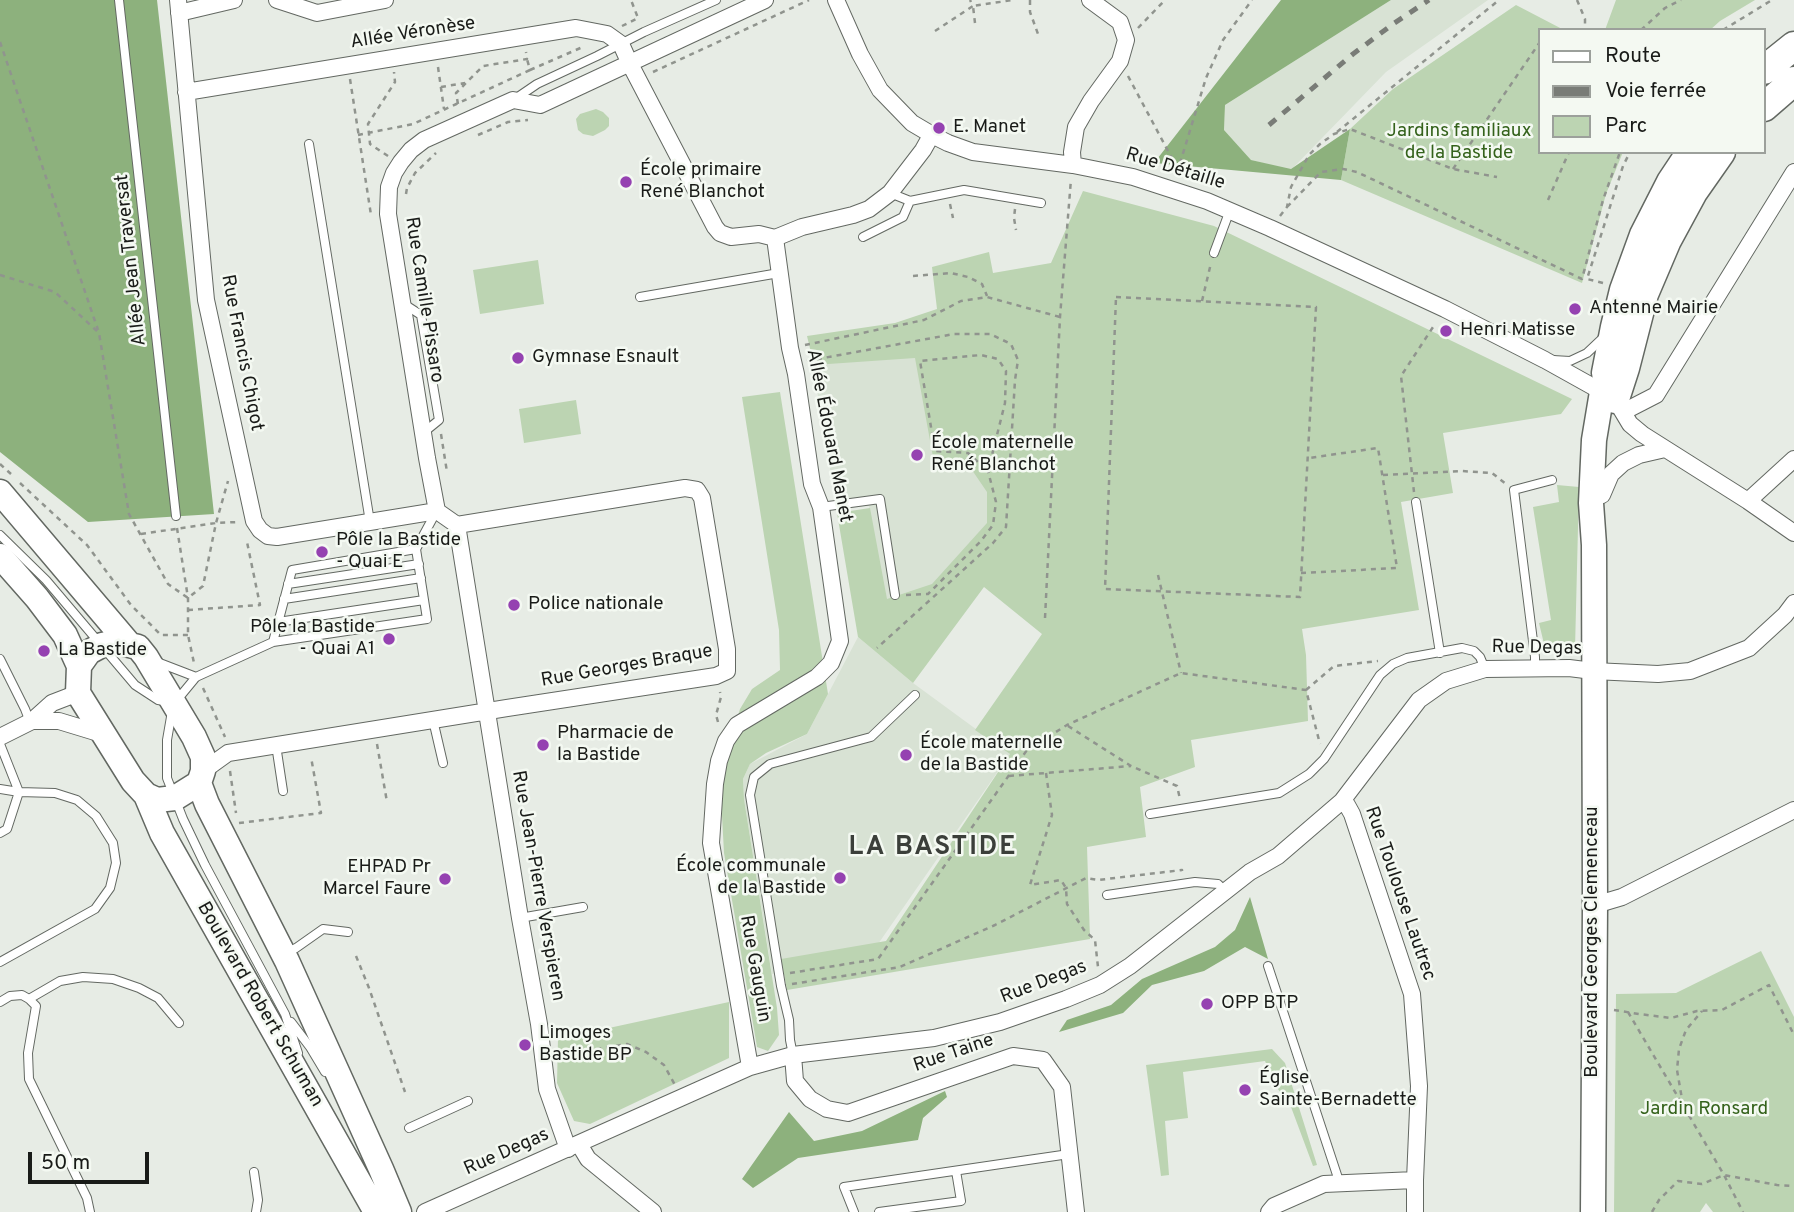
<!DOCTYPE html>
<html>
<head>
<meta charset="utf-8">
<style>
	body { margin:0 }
	#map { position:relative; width:1794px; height:1212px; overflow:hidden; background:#e7ece5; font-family:Overpass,sans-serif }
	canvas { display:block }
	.legend { position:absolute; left:1538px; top:28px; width:228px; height:126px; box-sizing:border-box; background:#f4f9f2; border:2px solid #9ca09b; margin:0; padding:9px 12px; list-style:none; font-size:21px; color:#191b18 }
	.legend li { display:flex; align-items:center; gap:14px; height:35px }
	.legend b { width:35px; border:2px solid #9ca09b }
	.scale { position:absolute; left:28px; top:1152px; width:121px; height:32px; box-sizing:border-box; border:4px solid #191b18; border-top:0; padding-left:9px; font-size:21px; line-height:24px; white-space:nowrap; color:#191b18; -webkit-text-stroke:5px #f4f9f2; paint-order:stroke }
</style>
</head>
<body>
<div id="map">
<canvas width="1794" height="1212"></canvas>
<ul class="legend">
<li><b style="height:9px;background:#fff"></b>Route</li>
<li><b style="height:9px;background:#797c77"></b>Voie ferrée</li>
<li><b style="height:19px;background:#bcd4b2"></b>Parc</li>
</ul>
<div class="scale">50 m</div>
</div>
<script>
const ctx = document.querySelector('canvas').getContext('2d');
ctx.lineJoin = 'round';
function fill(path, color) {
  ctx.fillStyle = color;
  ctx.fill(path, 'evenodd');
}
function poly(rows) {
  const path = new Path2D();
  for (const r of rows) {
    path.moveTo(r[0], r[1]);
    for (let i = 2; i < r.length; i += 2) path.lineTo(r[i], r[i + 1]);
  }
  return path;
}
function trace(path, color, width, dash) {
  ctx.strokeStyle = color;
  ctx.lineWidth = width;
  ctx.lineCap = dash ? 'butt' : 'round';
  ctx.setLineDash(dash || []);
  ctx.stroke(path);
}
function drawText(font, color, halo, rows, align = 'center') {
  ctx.font = font + ' Overpass,sans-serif';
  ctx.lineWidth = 5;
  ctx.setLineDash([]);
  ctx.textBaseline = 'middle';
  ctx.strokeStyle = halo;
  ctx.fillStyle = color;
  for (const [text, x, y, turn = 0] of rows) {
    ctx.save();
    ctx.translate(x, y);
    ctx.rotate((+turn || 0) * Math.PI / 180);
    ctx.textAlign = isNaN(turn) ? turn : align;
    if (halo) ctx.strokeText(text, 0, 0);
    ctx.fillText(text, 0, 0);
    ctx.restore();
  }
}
const built = poly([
	[1391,0,1488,0,1386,72,1291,170,1251,160,1224,130,1225,105],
	[968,340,1002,525,890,628,869,506,837,509,819,405,814,363],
	[858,637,913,683,1010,754,869,957,772,974,744,799,743,779,750,764,807,734]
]);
const green = poly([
	[1616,0,1755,0,1720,21,1710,30,1605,30],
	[1516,5,1564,30,1540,30,1540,152,1623,152,1606,194,1582,283,1341,180,1350,129,1393,89],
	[596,109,603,112,609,118,609,126,605,130,593,136,583,134,578,130,576,119,580,114],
	[1083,191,1214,226,1572,399,1561,414,1443,433,1453,493,1401,502,1419,610,1302,629,1306,655,1308,721,1191,740,1195,767,1140,787,1146,837,1087,847,1090,939,787,990,781,959,886,941,1010,754,975,730,1042,634,984,587,913,683,858,637,837,513,870,508,887,599,932,584,987,523,987,492,972,470,933,457,915,358,814,365,807,336,895,323,937,309,932,267,989,252,993,273,1051,263],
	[538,260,544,304,480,314,473,270],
	[780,392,828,694,807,734,766,753,750,764,743,779,744,799,777,1008,779,1035,768,1051,757,1047,724,853,721,797,729,746,740,709,752,689,780,670,779,630,742,397],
	[576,400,581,434,524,443,519,409],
	[1557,485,1579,487,1575,649,1545,648,1539,623,1551,620,1533,507,1559,502],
	[1761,951,1794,1017,1794,1212,1713,1212,1706,1203,1700,1212,1614,1212,1616,994,1676,993],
	[729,1002,729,1058,590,1124,574,1121,557,1083,558,1039],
	[1272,1049,1285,1063,1317,1165,1313,1166,1291,1107,1275,1085,1265,1061,1183,1072,1188,1118,1165,1121,1169,1175,1161,1176,1146,1065]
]);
const forest = poly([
	[0,0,157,0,214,514,88,522,0,452],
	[1281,0,1391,0,1225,105,1224,130,1251,160,1291,169,1350,129,1341,180,1154,163],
	[1250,897,1268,959,1245,947,1204,971,1152,985,1123,1013,1059,1032,1067,1020,1111,1005,1142,979,1215,947,1235,930],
	[945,1091,947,1097,923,1118,918,1140,798,1158,753,1188,742,1179,789,1112,814,1141,862,1131]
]);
const path = poly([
	[1030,0,1030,12,1038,34],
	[1577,0,1585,19,1585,30],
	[975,23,973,6,1013,0],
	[622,26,638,18,631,0],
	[1138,28,1165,0],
	[1641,30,1665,8,1681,0],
	[1723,30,1772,0],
	[935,31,973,6,970,0],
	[0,42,98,330],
	[438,67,444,109],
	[530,70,585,46],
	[653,72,809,0],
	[1128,76,1176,166],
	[350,79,371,215],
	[441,87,465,83],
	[458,104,456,93,483,66,527,59,526,52],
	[1337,132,1499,0],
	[358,135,413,124,530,70,527,59],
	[478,135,508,122,528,120],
	[388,156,370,144,368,124,395,82,394,72],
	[1453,169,1540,42],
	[1177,173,1206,78,1223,40,1252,0],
	[406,194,407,188,415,173,436,153],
	[1548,200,1569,152],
	[950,204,953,218],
	[1287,207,1321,172,1343,169,1357,172,1582,279,1603,200,1620,152],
	[1015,209,1014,218,1016,230],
	[1280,216,1287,207,1291,187,1309,155,1320,144,1334,134,1350,129,1453,169,1497,177],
	[0,275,55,292,99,333,129,514,168,584,188,598,203,586,216,523,228,481],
	[913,276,951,273,968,277,982,284,987,296],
	[1603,283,1587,279,1623,166,1630,152],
	[1116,297,1316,307,1300,597,1105,589,1116,297],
	[1202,301,1211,263],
	[805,345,924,320,961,301,987,297,1060,317],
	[807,361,954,334,990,334,1011,344,1018,360,1015,380,1006,527,993,543,877,648],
	[441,434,447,472],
	[0,464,11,474],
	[1383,475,1462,471,1492,473,1506,484],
	[20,483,87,545,131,605,161,635,188,635],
	[1414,492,1401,376,1435,324],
	[177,528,188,598,188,635,194,663],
	[141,534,216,523,238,522],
	[1301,573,1397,568,1378,448,1309,458],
	[1158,575,1181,673],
	[906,595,928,594,981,541,993,525,996,502,988,471,1005,403,1006,371,998,359,981,355,920,361,935,451,968,453,988,471],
	[188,610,260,605,247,542],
	[1045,618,1060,317,1071,179],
	[203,688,225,737],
	[1306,690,1334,666,1378,661],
	[718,722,716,715,721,697,720,692],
	[1068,726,1131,766,1177,786,1180,799],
	[377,744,387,802],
	[230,771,236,813],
	[1046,773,1052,815,1030,885,1061,880,1066,888,1067,904,1084,930,1095,940,1098,967],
	[1009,776,1131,766],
	[239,823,321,813,311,757],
	[356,956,369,988,405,1092],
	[790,973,878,959,1027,750,1067,725,1181,673,1306,690,1320,744],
	[792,984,900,967,995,925,1086,878,1098,880,1182,870,1182,871],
	[1614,1010,1639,1014,1671,1018,1697,1011,1722,1010,1769,985,1794,1035],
	[1628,1012,1724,1175,1743,1212],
	[557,1056,627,1044,646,1052,664,1065,675,1085],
	[1683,1105,1677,1070,1679,1049,1686,1030,1702,1011],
	[1652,1212,1659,1200,1678,1181,1702,1184,1724,1175,1777,1185,1794,1186]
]);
const lane = poly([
	[119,0,176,516],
	[515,99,537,84,597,56,644,32,716,0],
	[309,144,370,522],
	[890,193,910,201,964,190,1041,203],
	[863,237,903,217,910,201],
	[1214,253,1230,210],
	[640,297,779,273],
	[404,304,421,315,439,420,423,433],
	[1553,360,1570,361,1587,353,1605,336],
	[1416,502,1440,653],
	[821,507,880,499,895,595],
	[0,535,46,580,135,685,158,700,164,701],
	[288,584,419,564],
	[284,599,421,578],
	[278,622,424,600],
	[273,642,292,570,416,549],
	[0,659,25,709,30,722],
	[157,662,196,677],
	[1535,667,1535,657,1514,490,1552,480],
	[177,700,196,677,273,642,427,619,416,549,436,512],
	[172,711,167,740,167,778,183,819,205,865,285,1014,298,1053],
	[433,720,443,763],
	[0,744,19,792,0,789],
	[276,745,283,791],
	[1150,814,1279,793,1309,774,1324,759,1380,675,1393,664,1407,658,1462,648,1474,651,1480,657,1485,669],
	[0,833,7,829,19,792,55,793,77,800,96,816,113,843,116,863,110,888,95,909,0,962],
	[1107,895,1195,882,1218,884,1225,891],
	[520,918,583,907],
	[285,953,296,948,323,929,348,932],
	[1268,966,1340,1184],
	[29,999,60,981,83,977,113,979,139,988,158,998,179,1023],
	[0,1002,10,996,22,995,29,999,36,1006,28,1053,29,1079,87,1198,90,1212],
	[291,1022,310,1047,325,1072],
	[793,1055,790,1040,789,1020,781,986,750,795,754,777,770,764,871,737,915,695],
	[409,1128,468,1101],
	[254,1172,258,1200,256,1212],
	[854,1212,844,1187,1069,1154],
	[879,1212,961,1201,956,1171]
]);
const street = poly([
	[178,0,206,300,254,521,260,530,268,536,277,537,437,511],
	[277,0,317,13,385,0],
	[836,0,860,54,880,90,912,123,934,136,948,143,973,152,1073,165,1133,177,1207,201,1270,228,1445,309,1545,360,1615,399,1630,424,1642,434,1748,501,1794,533],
	[179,13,234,0],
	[186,92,576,28,607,34,621,44,630,64,715,227,720,233,731,237,759,234,775,238],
	[1073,165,1072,152,1076,127,1091,101,1120,61,1126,40,1120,22,1090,0],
	[1623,412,1656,395,1794,172],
	[1602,495,1611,474,1623,463,1639,455,1665,449],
	[1748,501,1794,459],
	[32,721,59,721,105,735],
	[0,737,32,721,52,703,78,693],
	[203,771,228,753,507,708,716,676,727,671,727,649,702,498,697,490,685,488,457,525],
	[1342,801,1347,805,1352,814,1412,994,1419,1086,1415,1180,1415,1212],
	[1595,905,1622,897,1794,810],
	[793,1055,795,1081,810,1099,827,1109,848,1113,1013,1056,1043,1060,1062,1087,1076,1212],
	[750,1067,711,843,715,784,719,761,726,741,737,725,817,677,831,663,840,641,821,507,812,484,796,374,790,348,775,238,802,227,853,215,869,209,890,193,923,150,932,134],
	[579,1144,588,1159,653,1212],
	[568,1149,547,1089,539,1024,520,918,457,525,437,511,427,458,388,214,389,187,394,173,401,162,411,150,424,140,513,100,540,105,765,0],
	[425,1212,750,1067,793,1055,934,1038,1000,1022,1066,999,1100,985,1130,966,1250,872,1278,856,1342,801,1419,700,1446,681,1485,669,1569,668,1593,671,1658,674,1690,671,1749,648,1785,615,1794,603],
	[1269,1212,1274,1206,1324,1184,1415,1180]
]);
const primary = poly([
	[0,492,129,644],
	[0,556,37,598,65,635,79,666],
	[117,642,138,647,146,657,194,737,203,757,203,771,199,783,175,798,157,800,146,795,133,781,78,693,79,666,89,652,102,645,117,642],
	[199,783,207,804,287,961,381,1169,399,1212],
	[146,795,162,833,376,1212],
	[1593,1212,1595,905,1594,545,1591,503,1594,440,1602,392]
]);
const highway = poly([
	[1764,70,1794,46],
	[1764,107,1794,81],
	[1606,373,1615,327,1624,290,1644,235,1671,182,1691,152],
	[1615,399,1625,368,1644,294,1667,240,1693,192,1721,152]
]);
const rail = poly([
	[1269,125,1353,54,1393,24,1429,0]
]);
const markers = [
	[939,128,7,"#9542b1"],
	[626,182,7,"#9542b1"],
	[1575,309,7,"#9542b1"],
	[1446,331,7,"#9542b1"],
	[518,358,7,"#9542b1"],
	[917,455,7,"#9542b1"],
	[322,552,7,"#9542b1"],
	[514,605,7,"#9542b1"],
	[389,639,7,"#9542b1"],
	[44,651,7,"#9542b1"],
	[543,745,7,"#9542b1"],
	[906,755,7,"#9542b1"],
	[840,878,7,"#9542b1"],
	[445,879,7,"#9542b1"],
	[1207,1004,7,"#9542b1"],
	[525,1045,7,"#9542b1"],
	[1245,1090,7,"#9542b1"]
];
const streetNames = [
	["Allée Véronèse",413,34,-9],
	["Rue Détaille",1175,170,17],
	["Allée Jean Traversat",132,260,-96],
	["Rue Camille Pissaro",423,300,81],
	["Rue Francis Chigot",241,353,79],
	["Allée Édouard Manet",828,436,79],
	["Rue Degas",1537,649,1],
	["Rue Georges Braque",627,667,-10],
	["Rue Jean-Pierre Verspieren",537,886,80],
	["Rue Toulouse Lautrec",1399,894,71],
	["Boulevard Georges Clemenceau",1593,942,-90],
	["Rue Gauguin",754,969,80],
	["Rue Degas",1044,983,-21],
	["Boulevard Robert Schuman",259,1005,60],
	["Rue Taine",954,1054,-19],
	["Rue Degas",507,1153,-24]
];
const poiNames = [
	["E. Manet",953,128],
	["École primaire",640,171],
	["René Blanchot",640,193],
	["Antenne Mairie",1589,309],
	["Henri Matisse",1460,331],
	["Gymnase Esnault",532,358],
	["École maternelle",931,444],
	["René Blanchot",931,466],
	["Pôle la Bastide",336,541],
	["- Quai E",336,563],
	["Police nationale",528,605],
	["Pôle la Bastide",375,628,"right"],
	["- Quai A1",375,650,"right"],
	["La Bastide",58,651],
	["Pharmacie de",557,734],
	["la Bastide",557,756],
	["École maternelle",920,744],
	["de la Bastide",920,766],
	["École communale",826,867,"right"],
	["de la Bastide",826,889,"right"],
	["EHPAD Pr",431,868,"right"],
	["Marcel Faure",431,890,"right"],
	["OPP BTP",1221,1004],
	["Limoges",539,1034],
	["Bastide BP",539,1056],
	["Église",1259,1079],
	["Sainte-Bernadette",1259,1101]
];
const parkNames = [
	["Jardins familiaux",1459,132],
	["de la Bastide",1459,154],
	["Jardin Ronsard",1704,1110]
];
const districtNames = [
	["LA BASTIDE",933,849]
];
fill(built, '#d8e2d4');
fill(green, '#bcd4b2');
fill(forest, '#8db17d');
trace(lane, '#636862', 10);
trace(street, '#636862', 18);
trace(primary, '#636862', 27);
trace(highway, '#636862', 31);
trace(path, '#90948e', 2.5, [5, 5]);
trace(lane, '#fff', 8);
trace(street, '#fff', 16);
trace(primary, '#fff', 24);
trace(highway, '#fff', 28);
trace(rail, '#797c77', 5, [9, 9]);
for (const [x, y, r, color] of markers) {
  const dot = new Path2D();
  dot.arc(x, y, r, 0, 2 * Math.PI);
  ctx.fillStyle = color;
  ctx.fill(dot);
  trace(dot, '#f4f9f2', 2.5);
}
drawText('19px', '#191b18', '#f4f9f2', streetNames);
drawText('19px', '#191b18', '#f4f9f2', poiNames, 'left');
drawText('19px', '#34621b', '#f4f9f2', parkNames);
ctx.letterSpacing = '2px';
drawText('bold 26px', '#3b3f3a', '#f4f9f2', districtNames);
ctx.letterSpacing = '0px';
</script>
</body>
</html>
